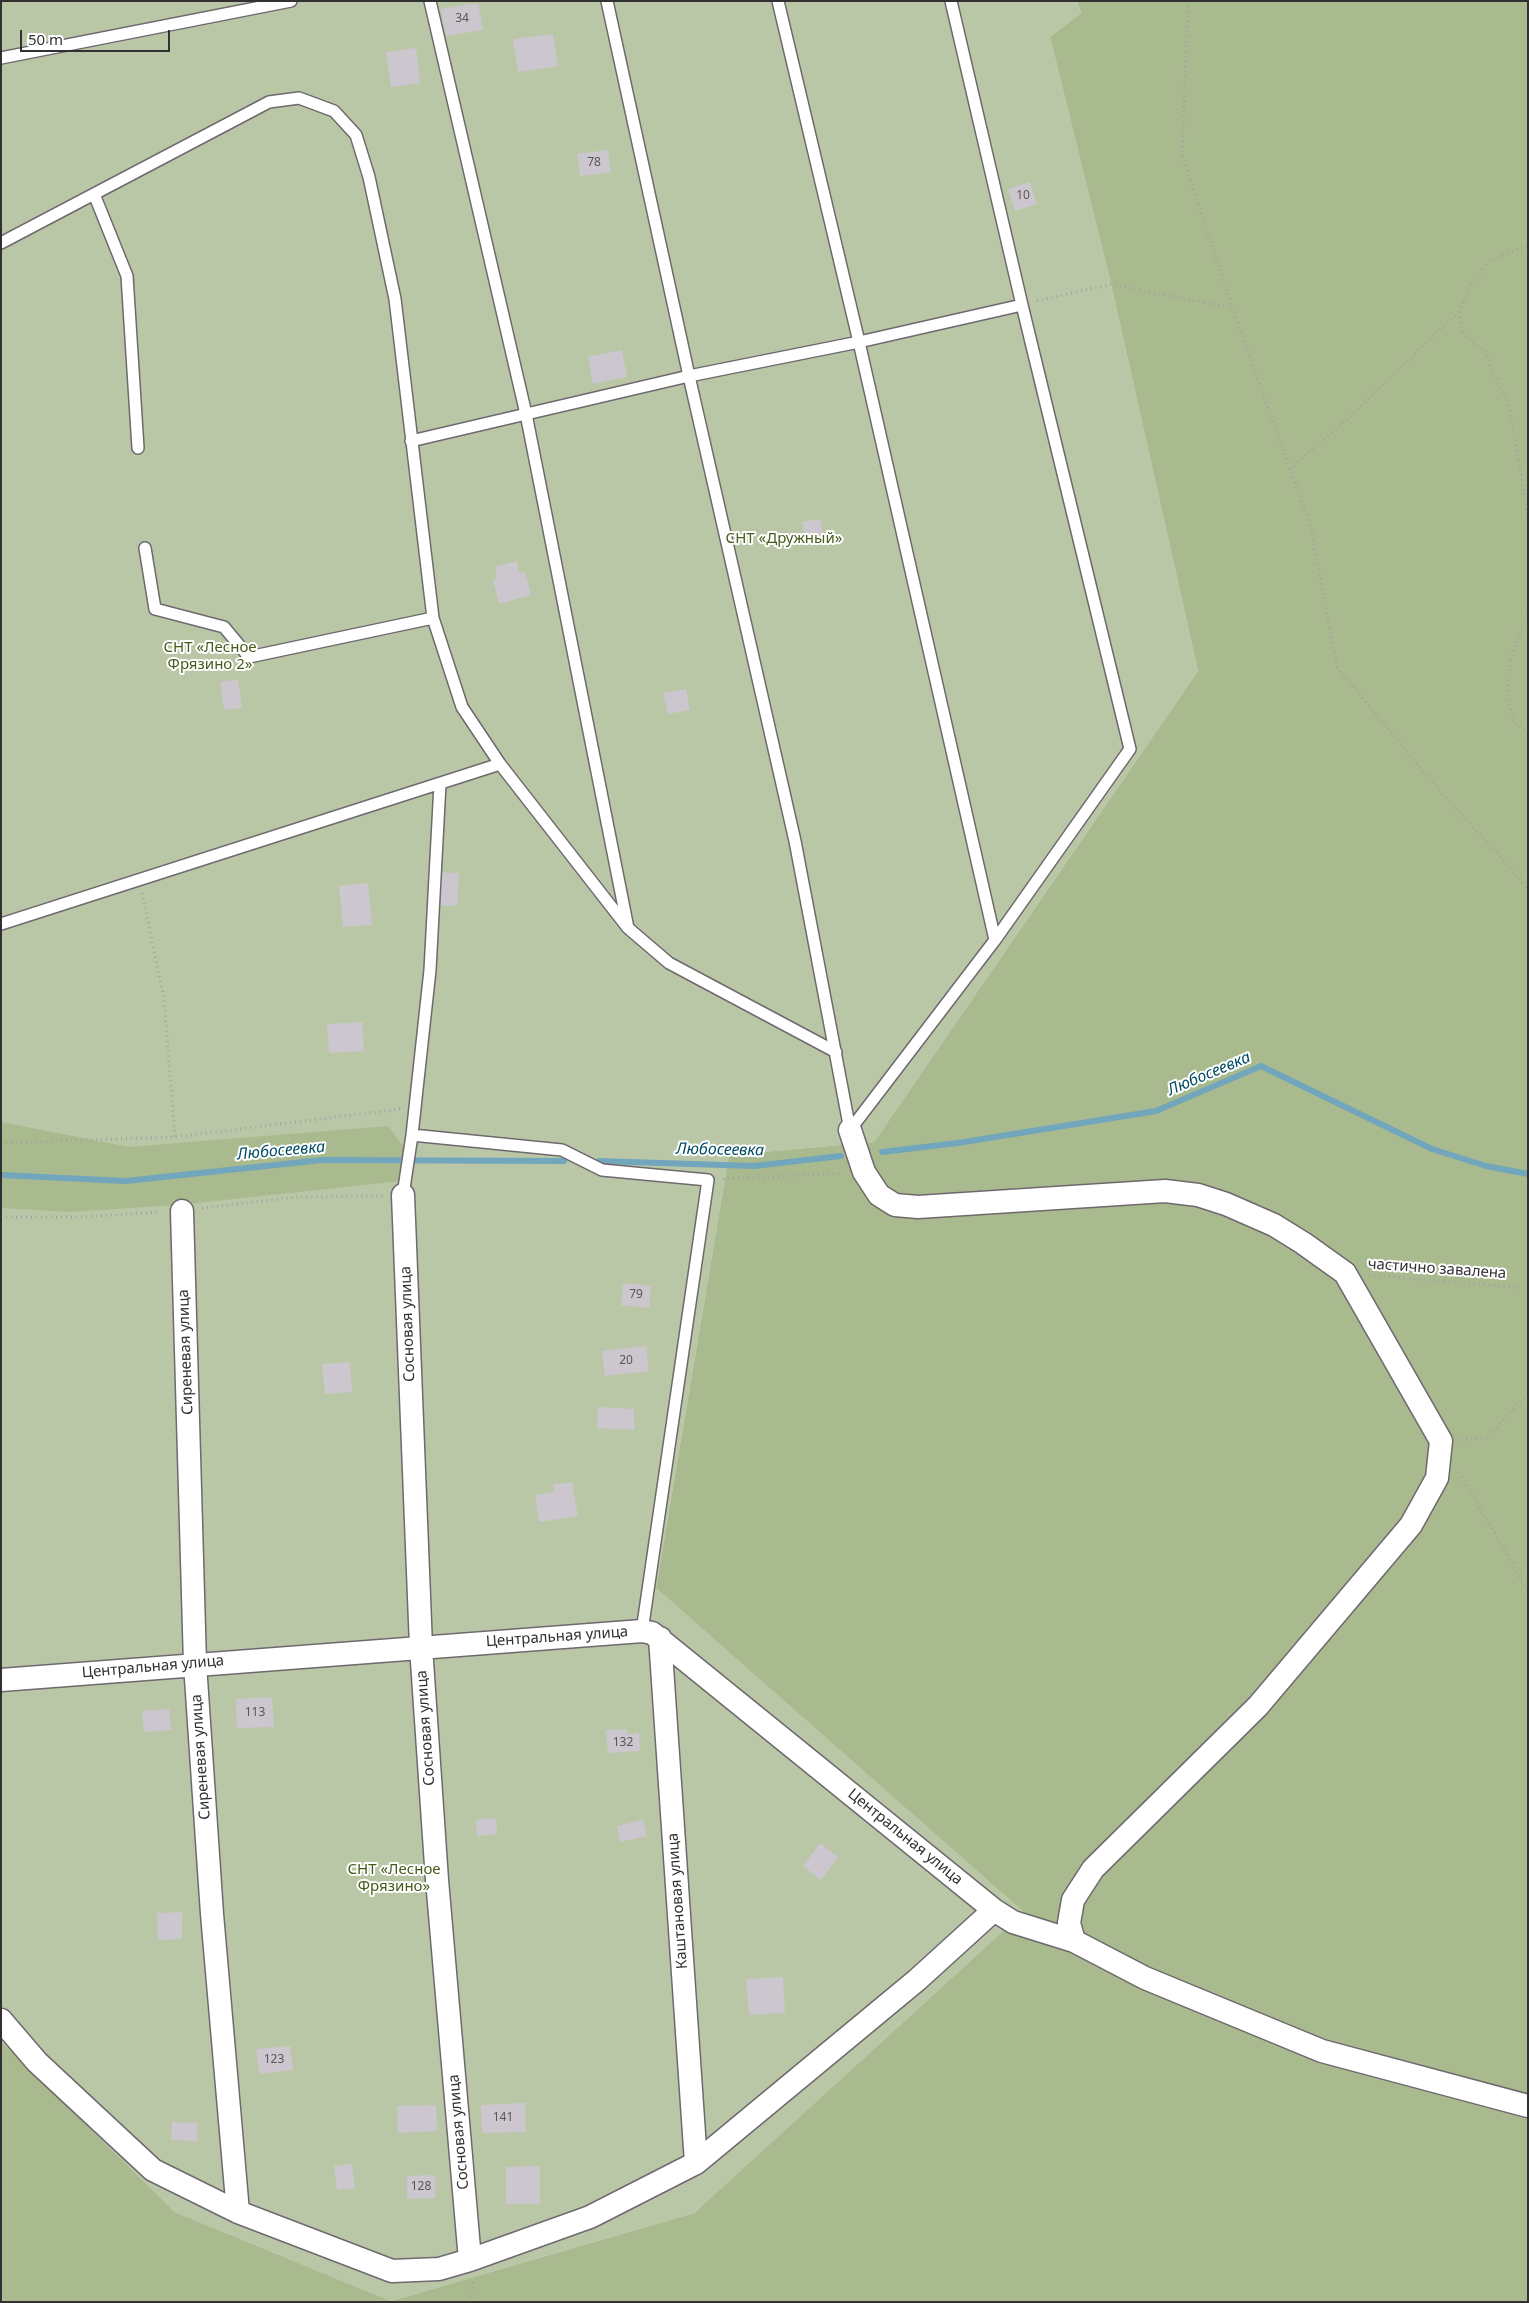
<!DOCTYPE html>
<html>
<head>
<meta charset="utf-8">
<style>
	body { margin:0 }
	#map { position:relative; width:1529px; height:2303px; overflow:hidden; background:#ebe3ea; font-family:"Noto Sans",sans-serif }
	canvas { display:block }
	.frame { position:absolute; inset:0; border:2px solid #333032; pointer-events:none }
	.scale { position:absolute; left:20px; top:30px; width:150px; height:22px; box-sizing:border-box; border:2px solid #333032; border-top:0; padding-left:6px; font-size:15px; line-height:18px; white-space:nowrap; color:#333032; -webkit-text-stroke:4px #fff; paint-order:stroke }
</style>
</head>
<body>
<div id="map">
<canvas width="1529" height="2303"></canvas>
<div class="frame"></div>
<div class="scale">50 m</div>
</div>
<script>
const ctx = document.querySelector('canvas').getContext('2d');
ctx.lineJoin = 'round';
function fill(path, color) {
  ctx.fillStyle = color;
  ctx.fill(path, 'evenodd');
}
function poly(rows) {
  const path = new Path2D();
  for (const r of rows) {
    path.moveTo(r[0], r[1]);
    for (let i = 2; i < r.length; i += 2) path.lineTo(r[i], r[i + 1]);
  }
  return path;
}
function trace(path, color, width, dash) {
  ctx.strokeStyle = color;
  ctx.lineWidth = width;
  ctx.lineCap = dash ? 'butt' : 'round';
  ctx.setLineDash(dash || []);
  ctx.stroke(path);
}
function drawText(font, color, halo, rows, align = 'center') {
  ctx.font = font + ' "Noto Sans",sans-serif';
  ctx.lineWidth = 4;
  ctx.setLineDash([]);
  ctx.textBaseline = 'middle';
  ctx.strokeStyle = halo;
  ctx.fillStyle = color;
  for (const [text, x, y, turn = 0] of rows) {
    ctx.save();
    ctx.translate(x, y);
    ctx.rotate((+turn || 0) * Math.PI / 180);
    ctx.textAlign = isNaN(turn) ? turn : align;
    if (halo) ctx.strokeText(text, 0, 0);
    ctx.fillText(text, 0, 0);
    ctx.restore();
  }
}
const green = poly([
	[1,1,1077,1,1081,13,1050,37,1111,284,1198,671,874,1142,729,1155,656,1588,1023,1910,1013,1922,694,2213,391,2301,175,2212,1,2041]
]);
const forest = poly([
	[1077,1,1528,1,1528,2302,1,2302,1,2041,175,2212,391,2301,694,2213,1013,1922,1023,1911,656,1588,729,1155,874,1142,1198,671,1111,284,1050,37,1081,13],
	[1,1122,129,1147,388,1126,406,1150,402,1181,178,1205,67,1212,1,1208]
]);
const stream = poly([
	[882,1152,958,1143,1156,1111,1261,1066,1432,1149,1486,1166,1528,1174],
	[599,1161,754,1166,841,1156],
	[1,1175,126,1181,322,1160,564,1161]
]);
const building = poly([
	[478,3,483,30,446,36,441,9],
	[553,34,558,66,518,72,513,39],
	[416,48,420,83,391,87,386,52],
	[608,150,611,172,580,176,577,154],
	[1030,182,1037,204,1015,211,1008,189],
	[622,350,627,377,593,384,588,357],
	[820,519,823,535,805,539,802,522],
	[517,561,519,573,525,572,531,595,499,604,493,580,497,579,495,567],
	[238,679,242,708,224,710,220,682],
	[686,689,690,710,668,714,663,693],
	[438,872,459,873,457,906,437,905],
	[368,883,372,925,343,927,339,886],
	[362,1022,364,1051,329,1053,327,1024],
	[623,1283,651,1286,649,1308,621,1305],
	[646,1346,649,1371,605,1376,602,1351],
	[350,1362,352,1392,325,1394,322,1364],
	[598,1407,634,1409,634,1430,597,1428],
	[572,1482,578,1516,539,1522,535,1495,554,1492,553,1485],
	[272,1697,274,1727,237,1728,236,1699],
	[169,1709,171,1730,144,1732,142,1711],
	[627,1729,627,1734,639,1733,640,1751,608,1753,606,1730],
	[496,1818,497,1834,477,1836,476,1820],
	[643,1820,647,1836,620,1842,617,1826],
	[820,1843,838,1857,821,1880,803,1866],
	[182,1912,182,1939,158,1940,157,1913],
	[783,1977,785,2013,749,2015,746,1979],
	[290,2046,293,2070,259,2074,256,2049],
	[525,2103,526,2132,482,2133,481,2105],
	[436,2105,437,2131,398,2133,397,2106],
	[172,2122,197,2123,197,2141,171,2140],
	[352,2164,355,2188,337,2190,334,2166],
	[540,2166,540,2204,506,2204,506,2167],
	[435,2175,435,2198,407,2199,407,2176]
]);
const path = poly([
	[1188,1,1182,154,1232,308,1310,524,1337,667,1432,782,1508,865,1528,890],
	[1037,301,1111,284,1232,308],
	[1459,312,1463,334,1486,352,1494,375,1509,403,1528,519],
	[1291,470,1300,459,1338,428,1459,311,1471,285,1489,261,1528,245],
	[1528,613,1511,658,1507,700,1516,724,1528,733],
	[142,893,164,999,175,1137],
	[1,1143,175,1137,401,1109],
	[723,1179,842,1173],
	[202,1208,297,1197,383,1196],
	[1,1217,79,1217,161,1212],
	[1369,1275,1528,1288],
	[1461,1440,1487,1438,1528,1393],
	[1459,1472,1528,1591],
	[469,2302,472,2295,473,2281]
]);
const service = poly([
	[430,1,526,414,628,928,669,963,836,1052],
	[607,1,689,376,795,841,850,1130],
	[951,1,1022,305],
	[1,58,291,1],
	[94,194,127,276,138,448],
	[1,243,269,102,299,98,334,111,356,135,369,177,395,299,433,618,462,707,500,764,628,928],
	[411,441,689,376,859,342,1022,305,1130,749,995,940,859,342,778,1],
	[145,548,155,609,224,627,249,657,433,618],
	[440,784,430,970,412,1135,562,1150,602,1170,708,1180,642,1631],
	[1,924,500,764],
	[850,1130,995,940],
	[403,1195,412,1135]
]);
const minor = poly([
	[850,1130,864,1172,879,1195,895,1205,918,1207,1165,1191,1198,1195,1226,1204,1274,1225,1303,1243,1345,1273,1441,1441,1437,1478,1411,1525,1258,1706,1093,1869,1073,1900,1069,1923,1074,1941],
	[403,1195,421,1647,437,1880,470,2260],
	[182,1211,195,1664,212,1914,238,2212],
	[660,1638,696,2163],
	[1,1680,642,1631,652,1633,994,1910,1013,1922,1074,1941,1145,1978,1322,2051,1528,2106],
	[1,2020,37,2062,153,2170,238,2212,392,2271,439,2269,470,2260,590,2217,696,2163,917,1980,994,1910]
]);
const numberNames = [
	["34",462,19],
	["78",594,163],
	["10",1023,196],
	["79",636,1295],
	["20",626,1361],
	["113",255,1713],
	["132",623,1743],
	["123",274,2060],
	["141",503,2118],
	["128",421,2187]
];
const parkNames = [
	["СНТ «Дружный»",784,539],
	["СНТ «Лесное",210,648],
	["Фрязино 2»",210,665],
	["СНТ «Лесное",394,1870],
	["Фрязино»",394,1887]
];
const streetNames = [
	["частично завалена",1437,1269,4],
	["Сосновая улица",408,1324,-92],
	["Сиреневая улица",186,1352,-92],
	["Центральная улица",557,1637,-4],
	["Центральная улица",153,1667,-5],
	["Сосновая улица",426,1728,-94],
	["Сиреневая улица",201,1757,-94],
	["Центральная улица",905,1837,39],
	["Каштановая улица",678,1901,-94],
	["Сосновая улица",459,2132,-95]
];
const waterNames = [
	["Любосеевка",1209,1074,-23],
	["Любосеевка",720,1150,1],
	["Любосеевка",281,1151,-5]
];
fill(green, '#bac7a6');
fill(forest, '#a9ba8e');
trace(stream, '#72a6bc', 6);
fill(building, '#ccc7ce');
trace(service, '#6f686e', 14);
trace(minor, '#6f686e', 25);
trace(path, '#a6a0a5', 3, [1, 4]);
trace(service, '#fff', 11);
trace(minor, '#fff', 22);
drawText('12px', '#595659', null, numberNames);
drawText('15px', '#475c1b', '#fff', parkNames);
drawText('15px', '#333032', '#fff', streetNames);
drawText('italic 16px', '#014c64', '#fff', waterNames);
</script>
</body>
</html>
